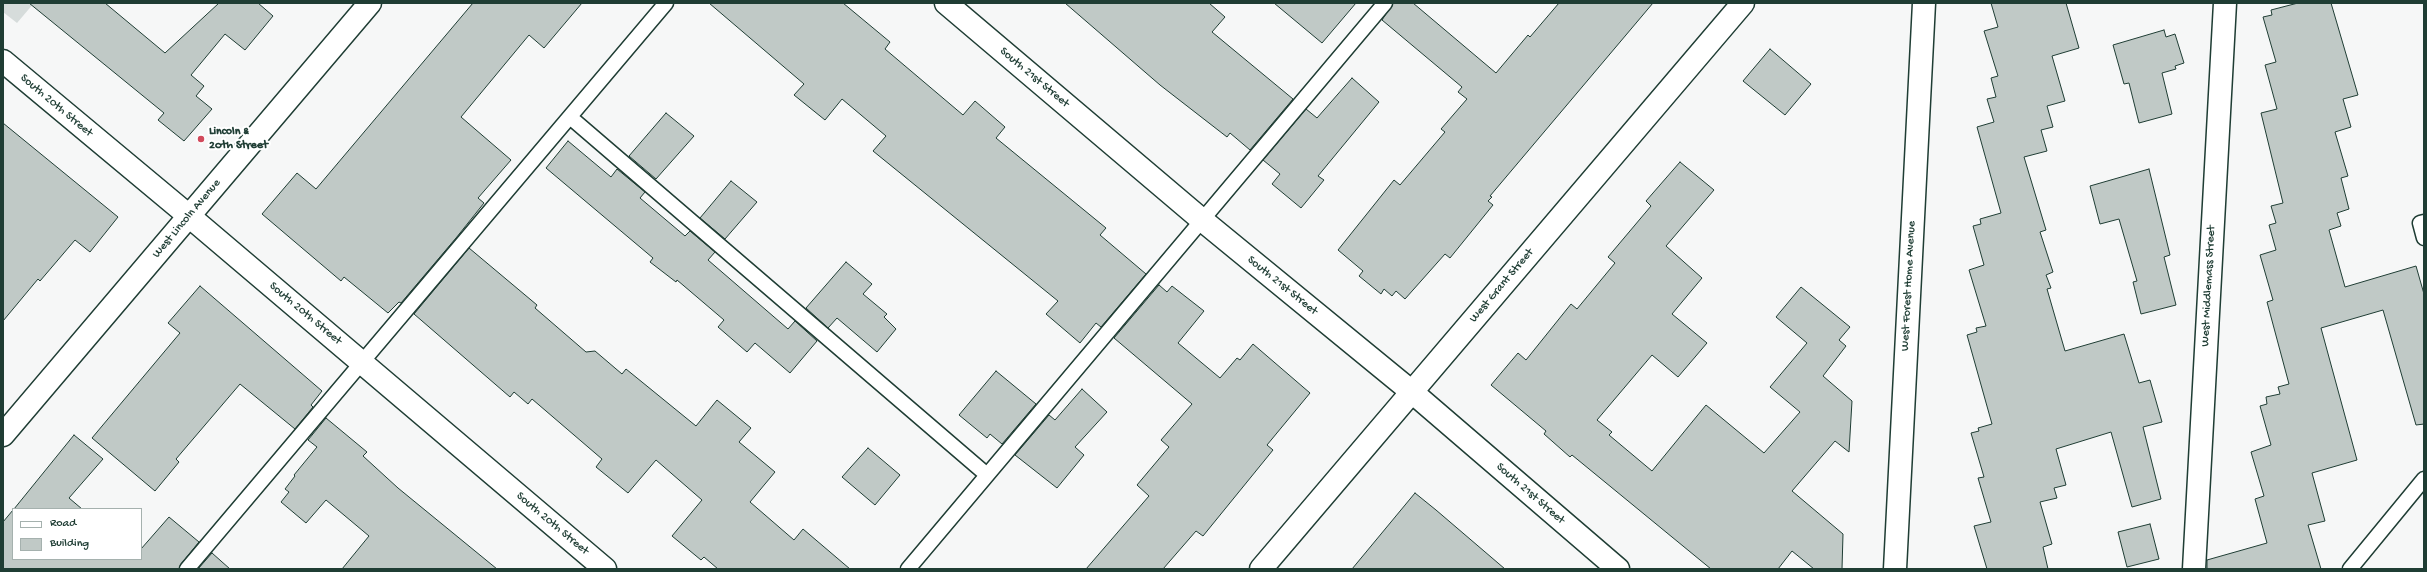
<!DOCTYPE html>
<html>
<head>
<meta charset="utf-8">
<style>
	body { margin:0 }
	#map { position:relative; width:2427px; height:572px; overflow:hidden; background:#f6f7f7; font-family:"Gochi Hand",sans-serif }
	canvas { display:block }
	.frame { position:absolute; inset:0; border:4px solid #1f3d34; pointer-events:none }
	.legend { position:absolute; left:12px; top:508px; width:130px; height:52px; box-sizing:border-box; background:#fff; border:1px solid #a5b1ae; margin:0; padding:5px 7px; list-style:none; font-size:12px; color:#1f3d34 }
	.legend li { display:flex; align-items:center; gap:8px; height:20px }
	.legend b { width:20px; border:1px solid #a5b1ae }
</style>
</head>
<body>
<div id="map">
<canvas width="2427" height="572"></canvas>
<div class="frame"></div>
<ul class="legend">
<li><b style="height:5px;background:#fff"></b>Road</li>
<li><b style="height:11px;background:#c0c9c6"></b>Building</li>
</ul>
</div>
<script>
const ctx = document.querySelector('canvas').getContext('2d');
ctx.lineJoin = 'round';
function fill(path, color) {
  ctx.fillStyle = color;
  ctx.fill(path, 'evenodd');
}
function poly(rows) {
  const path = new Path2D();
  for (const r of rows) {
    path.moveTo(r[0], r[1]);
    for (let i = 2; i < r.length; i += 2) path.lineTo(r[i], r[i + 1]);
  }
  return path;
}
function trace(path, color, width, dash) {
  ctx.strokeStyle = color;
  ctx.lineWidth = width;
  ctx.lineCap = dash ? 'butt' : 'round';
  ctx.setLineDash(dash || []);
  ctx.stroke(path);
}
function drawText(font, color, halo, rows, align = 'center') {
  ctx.font = font + ' "Gochi Hand",sans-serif';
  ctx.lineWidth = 4;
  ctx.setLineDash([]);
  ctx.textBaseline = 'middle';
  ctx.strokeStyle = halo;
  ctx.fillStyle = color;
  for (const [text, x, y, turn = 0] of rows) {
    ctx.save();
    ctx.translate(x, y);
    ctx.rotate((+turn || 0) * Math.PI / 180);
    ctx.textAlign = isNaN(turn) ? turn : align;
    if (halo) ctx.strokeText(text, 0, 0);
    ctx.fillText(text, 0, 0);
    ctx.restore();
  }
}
const green = poly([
	[3,3,34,3,17,23,3,12]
]);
const building = poly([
	[29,3,105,3,165,53,219,3,258,3,273,16,245,50,225,34,191,75,204,86,196,96,212,109,184,141,158,120,164,113,29,3],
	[473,3,582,3,544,48,529,35,461,117,511,160,478,198,484,203,456,238,401,303,399,302,388,313,344,277,341,281,262,214,297,173,316,189,473,3],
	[709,3,843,3,890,42,885,49,963,115,975,101,1005,127,996,138,1106,228,1100,235,1146,274,1101,327,1096,323,1080,343,1046,314,1058,301,873,151,886,136,842,99,825,120,794,95,804,84,709,3],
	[1065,3,1209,3,1225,17,1212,32,1293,99,1250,150,1230,133,1227,137,1160,85,1065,3],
	[1274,3,1356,3,1322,43,1274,3],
	[1393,3,1413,3,1496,73,1528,35,1530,37,1559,3,1653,3,1490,196,1492,197,1488,201,1493,205,1450,258,1445,254,1405,299,1396,291,1392,296,1384,289,1381,294,1359,276,1363,271,1338,250,1394,180,1400,185,1445,132,1441,129,1467,99,1458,92,1462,87,1382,20,1393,3],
	[1991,3,2066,3,2079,48,2052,56,2065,101,2047,106,2053,127,2041,130,2047,151,2024,157,2046,230,2040,232,2053,272,2046,275,2051,288,2047,289,2065,351,2124,334,2139,383,2150,380,2162,422,2143,427,2161,499,2132,507,2111,432,2056,449,2066,485,2054,488,2057,498,2040,502,2052,544,2043,547,2048,569,1987,569,1974,526,1991,522,1978,478,1984,477,1971,433,1979,431,1978,428,1992,424,1967,335,1977,332,1976,328,1986,326,1969,270,1984,265,1973,226,1981,224,1980,219,2001,213,1977,127,1994,122,1987,99,1996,97,1991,78,1998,76,1984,31,1998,27,1991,3],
	[2298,3,2331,3,2358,95,2343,99,2351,127,2335,132,2348,176,2341,178,2349,209,2337,213,2341,226,2329,230,2345,287,2416,266,2424,294,2424,424,2416,425,2383,310,2321,328,2357,460,2312,473,2325,521,2308,525,2321,569,2207,569,2207,560,2267,543,2255,499,2264,496,2251,452,2271,445,2260,406,2267,404,2266,397,2280,394,2278,387,2289,384,2267,302,2273,300,2260,255,2276,250,2269,225,2276,223,2271,206,2283,203,2261,113,2277,109,2265,65,2276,62,2263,17,2272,15,2271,10,2298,3],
	[2164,30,2166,37,2175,34,2184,63,2175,66,2176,69,2162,73,2172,114,2139,123,2129,83,2124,84,2113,45,2164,30],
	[1770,49,1811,84,1785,115,1743,81,1770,49],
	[1352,78,1379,102,1318,176,1324,180,1301,208,1272,184,1280,174,1263,160,1306,109,1317,118,1352,78],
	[666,113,694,136,656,179,629,156,666,113],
	[3,123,118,217,90,252,75,240,40,281,38,279,3,321,3,123],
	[568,141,611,177,617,169,645,192,640,198,685,236,690,231,715,252,708,260,788,329,795,321,817,341,790,373,755,343,747,352,718,327,724,320,677,280,676,282,650,262,653,258,546,168,568,141],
	[1680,162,1714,190,1666,246,1702,278,1672,314,1707,343,1678,377,1652,355,1597,420,1612,432,1609,435,1652,471,1706,405,1764,453,1800,412,1770,387,1807,343,1776,317,1801,287,1850,327,1839,340,1846,346,1823,376,1852,401,1849,452,1835,441,1792,491,1843,534,1842,569,1814,569,1792,551,1778,569,1711,569,1572,455,1570,457,1544,434,1546,431,1491,385,1518,353,1526,360,1571,304,1577,309,1615,263,1608,257,1651,206,1646,201,1680,162],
	[2149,169,2170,255,2164,257,2176,305,2141,314,2133,282,2137,281,2119,219,2100,224,2090,186,2149,169],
	[731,181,757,202,725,239,700,218,731,181],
	[469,248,537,305,535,308,586,352,595,351,622,374,626,369,696,426,717,400,751,428,739,442,775,472,750,502,794,540,803,529,850,569,718,569,704,557,701,560,672,536,702,500,656,460,628,493,596,467,602,459,532,399,528,404,514,392,510,397,414,314,469,248],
	[846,262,872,284,863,294,887,314,884,317,896,329,877,352,837,318,828,328,806,308,846,262],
	[1159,285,1167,292,1172,286,1204,311,1178,343,1220,378,1237,358,1240,360,1253,344,1310,393,1267,445,1273,450,1203,536,1196,531,1163,569,1086,569,1149,496,1137,485,1169,447,1161,440,1192,404,1114,338,1159,285],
	[200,286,322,391,311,405,313,407,295,429,240,384,176,459,179,462,155,491,92,438,180,333,168,323,200,286],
	[996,371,1036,404,1002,444,990,434,987,438,959,415,996,371],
	[1082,389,1107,412,1075,447,1084,455,1057,488,1015,455,1049,415,1055,420,1082,389],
	[326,418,367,452,363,456,398,488,497,569,342,569,369,536,326,500,306,523,281,502,289,492,285,489,295,476,294,475,317,447,308,440,326,418],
	[74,435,103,459,69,498,82,509,14,509,74,435],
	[868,448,900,475,875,505,842,477,868,448],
	[1415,493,1436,510,1505,569,1352,569,1415,493],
	[13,510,13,559,141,559,141,549,169,517,199,542,181,564,179,569,3,569,3,522,13,510],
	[2150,524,2159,559,2127,567,2118,532,2150,524],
	[212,553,230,569,198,569,212,553]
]);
const lane = poly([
	[570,117,987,475],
	[2424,222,2420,223,2424,238],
	[187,569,666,3],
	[908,569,1385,3],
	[2350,569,2424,479]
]);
const street = poly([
	[946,3,1202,220,1412,392,1618,569],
	[189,216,605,569],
	[1261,569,1743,3],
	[2194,569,2225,3]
]);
const secondary = poly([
	[3,61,189,216],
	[3,435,370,3],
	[1895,569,1924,3]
]);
const markers = [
	[201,139,4,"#d1495b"]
];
const streetNames = [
	["South 21st Street",1034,78,40],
	["South 20th Street",56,106,40],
	["West Lincoln Avenue",187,219,-50],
	["South 21st Street",1282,286,39],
	["West Grant Street",1502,286,-50],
	["West Forest Home Avenue",1909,286,-87],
	["West Middlemass Street",2209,286,-87],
	["South 20th Street",305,314,40],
	["South 21st Street",1530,494,41],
	["South 20th Street",552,524,40]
];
const poiNames = [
	["Lincoln &",209,132],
	["20th Street",209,146]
];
fill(green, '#d6dcdb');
fill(building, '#c0c9c6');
trace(building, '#1f3d34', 1);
trace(lane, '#1f3d34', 17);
trace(street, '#1f3d34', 25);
trace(secondary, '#1f3d34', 25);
trace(lane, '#fff', 14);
trace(street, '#fff', 22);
trace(secondary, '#fff', 22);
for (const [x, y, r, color] of markers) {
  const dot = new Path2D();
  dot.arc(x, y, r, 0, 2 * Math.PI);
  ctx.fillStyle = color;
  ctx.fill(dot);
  trace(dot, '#fff', 1.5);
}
drawText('12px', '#1f3d34', '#fff', streetNames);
drawText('bold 12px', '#1f3d34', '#fff', poiNames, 'left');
</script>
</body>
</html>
